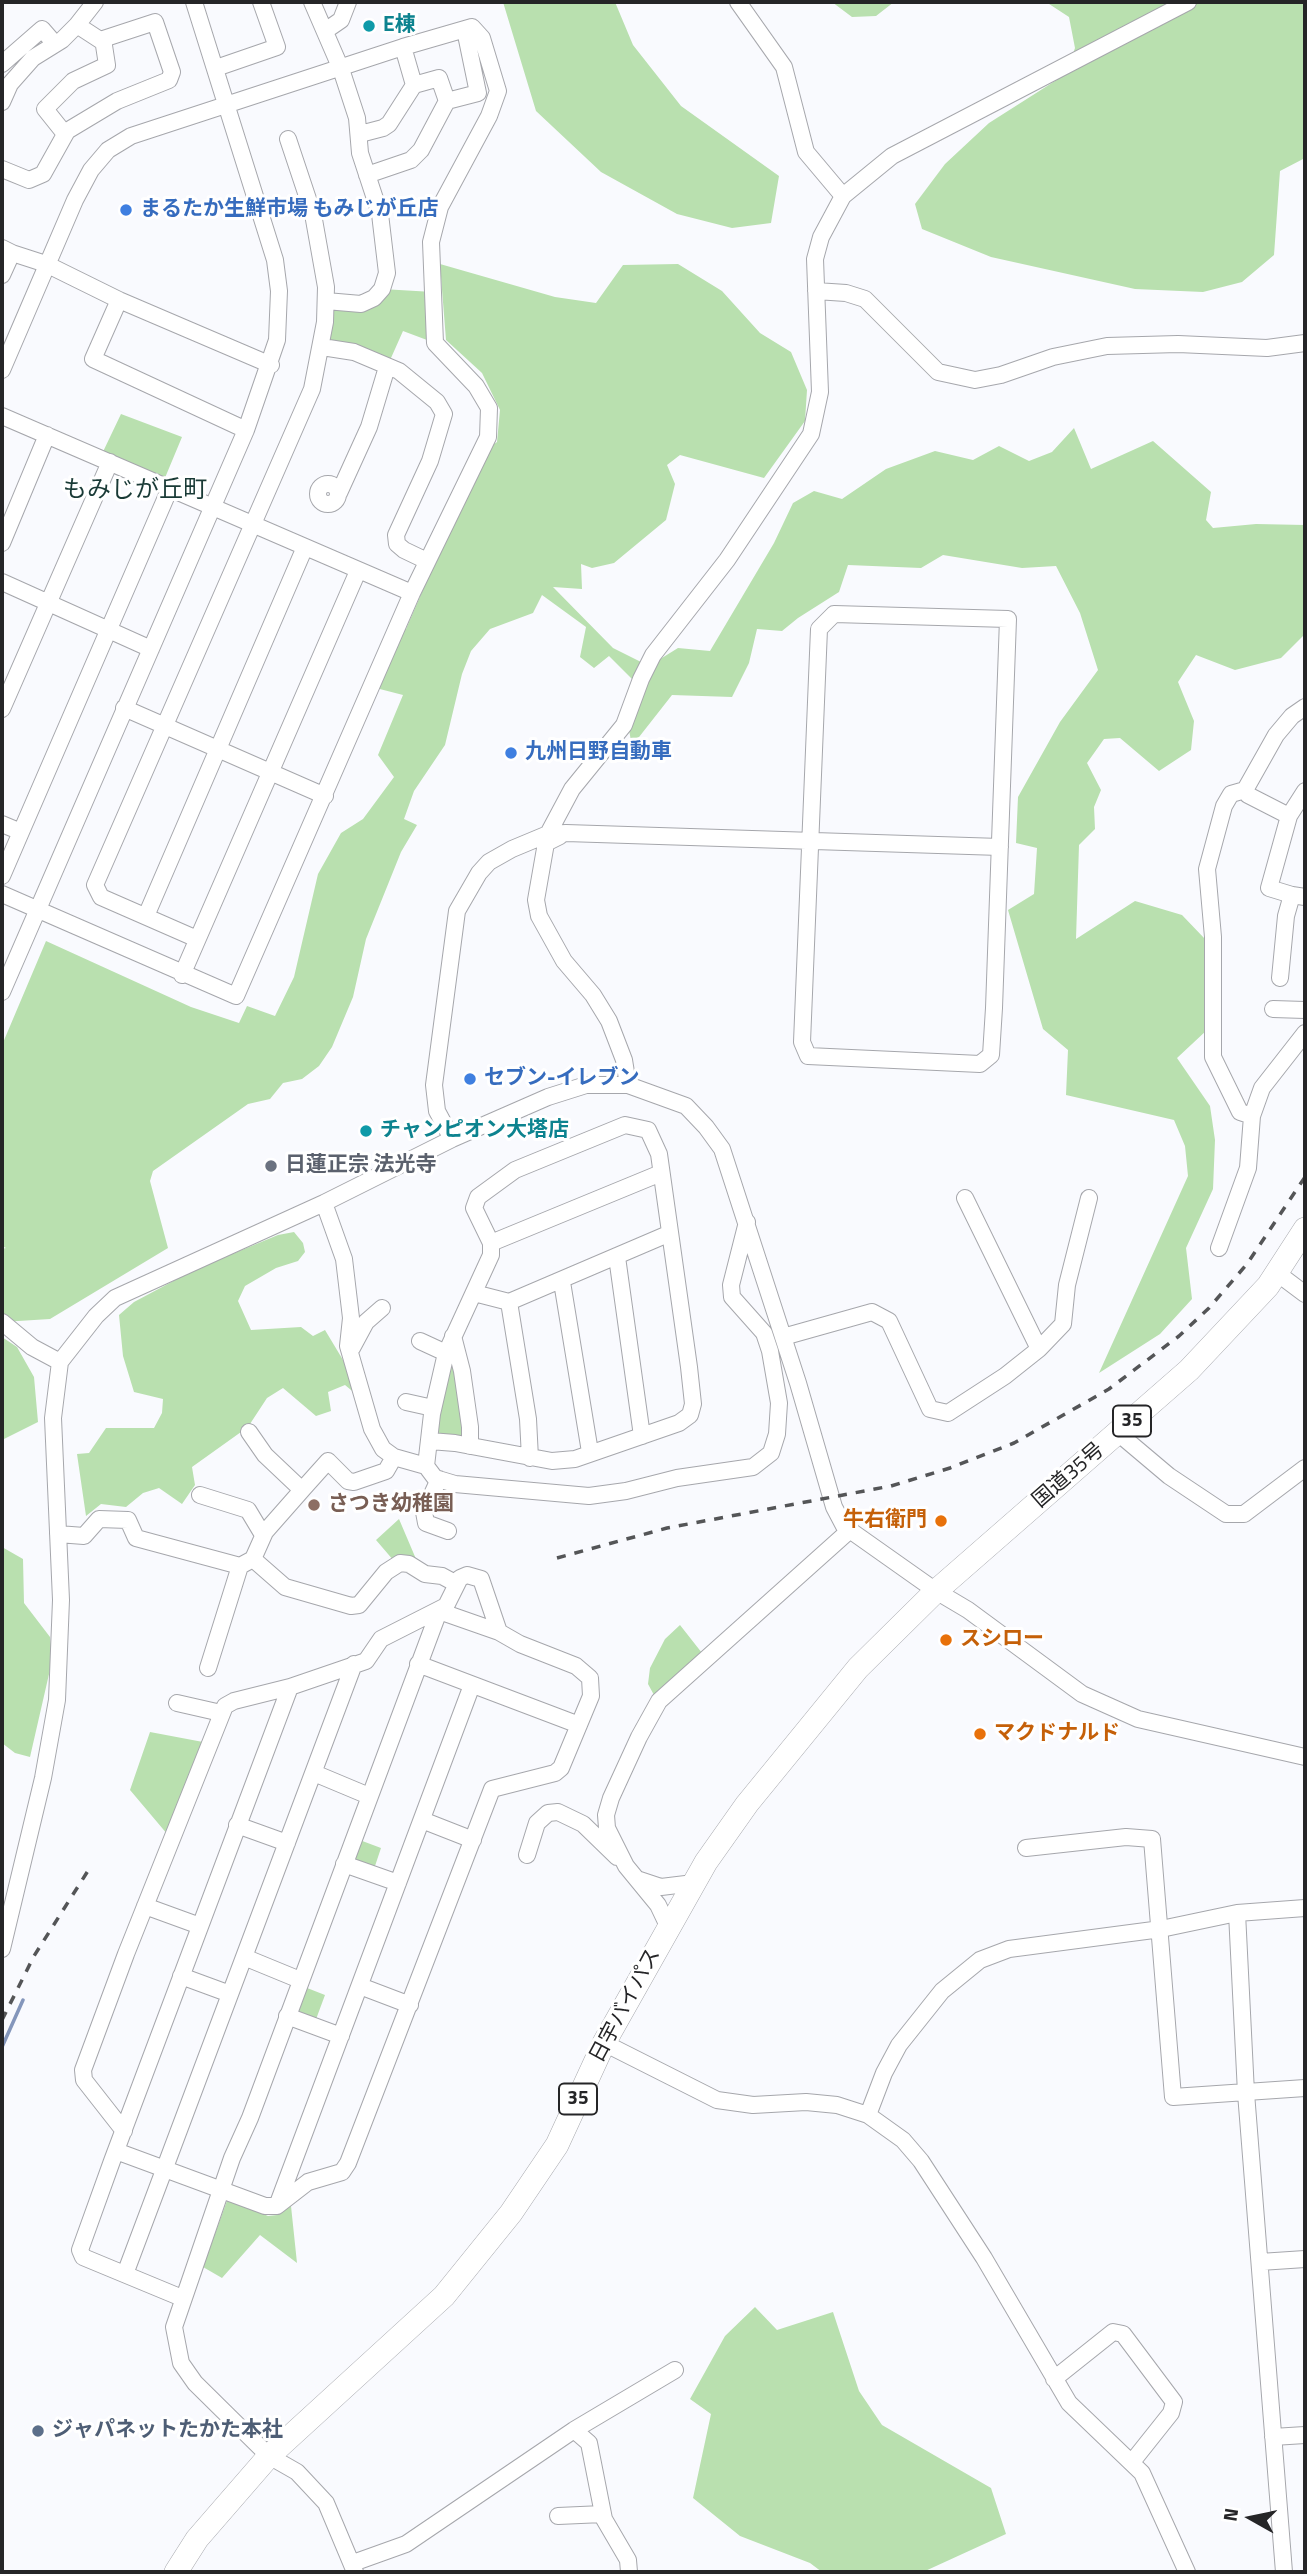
<!DOCTYPE html>
<html>
<head>
<meta charset="utf-8">
<style>
	body { margin:0 }
	#map { position:relative; width:1307px; height:2574px; overflow:hidden; background:#f9fafe; font-family:"Titillium Web",sans-serif }
	canvas { display:block }
	.frame { position:absolute; inset:0; border:4px solid #252527; pointer-events:none }
	.north { position:absolute; left:1216px; top:2483px; width:70px; height:70px; -webkit-text-stroke:5px #fff; paint-order:stroke; rotate:279deg; font-size:19px; font-weight:700; line-height:28px; text-align:center; color:#252527 }
	.north::after { content:''; display:block; margin:auto; width:24px; height:32px; background:#252527; clip-path:polygon(50% 0,100% 100%,50% 72%,0 100%) }
</style>
</head>
<body>
<div id="map">
<canvas width="1307" height="2574"></canvas>
<div class="frame"></div>
<div class="north">N</div>
</div>
<script>
const ctx = document.querySelector('canvas').getContext('2d');
ctx.lineJoin = 'round';
function fill(path, color) {
  ctx.fillStyle = color;
  ctx.fill(path, 'evenodd');
}
function poly(rows) {
  const path = new Path2D();
  for (const r of rows) {
    if (r.length === 3) {
      path.moveTo(r[0] + r[2], r[1]);
      path.arc(r[0], r[1], r[2], 0, 2 * Math.PI);
      continue;
    }
    path.moveTo(r[0], r[1]);
    for (let i = 2; i < r.length; i += 2) path.lineTo(r[i], r[i + 1]);
  }
  return path;
}
function trace(path, color, width, dash) {
  ctx.strokeStyle = color;
  ctx.lineWidth = width;
  ctx.lineCap = dash ? 'butt' : 'round';
  ctx.setLineDash(dash || []);
  ctx.stroke(path);
}
function drawText(font, color, halo, rows, align = 'center') {
  ctx.font = font + ' "Titillium Web","Noto Sans JP",sans-serif';
  ctx.lineWidth = 6;
  ctx.setLineDash([]);
  ctx.textBaseline = 'middle';
  ctx.strokeStyle = halo;
  ctx.fillStyle = color;
  for (const [text, x, y, turn = 0] of rows) {
    ctx.save();
    ctx.translate(x, y);
    ctx.rotate((+turn || 0) * Math.PI / 180);
    ctx.textAlign = isNaN(turn) ? turn : align;
    if (halo) ctx.strokeText(text, 0, 0);
    ctx.fillText(text, 0, 0);
    ctx.restore();
  }
}
const green = poly([
	[503,2,615,2,633,45,681,106,779,176,771,223,732,228,677,214,601,172,536,111],
	[832,2,894,2,876,16,852,17],
	[1046,2,1305,2,1305,158,1280,171,1274,255,1242,282,1203,292,1135,289,991,257,922,229,915,204,945,164,989,123,1066,74,1075,48,1069,17],
	[440,264,555,297,596,303,623,265,678,264,722,291,760,333,791,352,807,390,805,421,764,478,680,455,667,465,675,484,666,520,614,563,592,568,581,564,582,589,553,587,613,648,649,666,678,648,710,651,774,543,793,503,814,491,842,499,886,469,935,451,973,460,999,446,1029,461,1052,452,1074,428,1091,469,1153,441,1211,492,1206,520,1213,528,1256,524,1305,525,1305,634,1281,658,1235,670,1196,655,1178,682,1194,721,1191,750,1159,771,1120,738,1104,739,1087,763,1101,790,1094,807,1095,829,1079,845,1076,939,1135,901,1182,915,1205,939,1207,1030,1177,1058,1210,1106,1215,1140,1213,1189,1186,1248,1192,1299,1160,1334,1099,1373,1188,1176,1185,1146,1174,1120,1066,1095,1068,1050,1043,1029,1008,910,1034,894,1037,848,1016,843,1018,797,1060,722,1098,670,1080,613,1056,566,1022,568,943,555,921,568,848,565,839,592,798,618,782,631,757,629,749,663,732,697,672,695,632,746,629,730,644,691,609,656,594,668,580,657,586,627,542,595,533,613,490,629,471,651,462,674,445,745,414,791,404,819,417,825,401,852,366,939,353,997,332,1047,319,1066,302,1079,283,1083,270,1099,248,1104,153,1171,150,1181,168,1248,50,1319,2,1322,2,1249,6,1248,2,1246,2,1045,46,941,191,1007,239,1023,247,1006,275,1016,294,977,318,874,341,833,363,819,394,777,378,755,403,695,372,687,398,627,406,629,419,599,480,454,497,442,500,410,482,373,446,340],
	[382,289,433,292,435,343,403,331,387,367,322,347,325,322,337,303],
	[121,414,182,437,162,485,100,458],
	[294,1232,303,1243,305,1252,298,1261,276,1268,245,1286,238,1301,251,1330,301,1327,313,1336,325,1330,343,1360,357,1395,345,1385,328,1392,331,1411,316,1416,283,1388,267,1398,248,1427,192,1467,195,1485,182,1504,159,1488,143,1493,126,1507,101,1504,86,1516,77,1454,89,1453,106,1428,154,1428,162,1413,163,1399,134,1392,123,1356,119,1315,134,1302,196,1269,278,1235],
	[2,1337,17,1347,34,1377,38,1422,2,1440],
	[449,1353,455,1365,467,1436,461,1441,441,1435,436,1429],
	[399,1519,416,1559,394,1561,376,1540],
	[2,1547,23,1559,24,1603,50,1637,52,1661,30,1757,15,1753,2,1743],
	[680,1625,702,1653,654,1695,648,1684,650,1668,665,1639],
	[150,1732,203,1742,168,1835,130,1790],
	[357,1839,381,1848,373,1872,348,1863],
	[302,1986,325,1995,315,2022,292,2013],
	[228,2198,268,2216,277,2215,291,2206,297,2263,260,2235,222,2278,203,2267],
	[755,2307,777,2330,833,2312,859,2391,882,2425,991,2488,1006,2534,923,2572,822,2572,810,2563,740,2536,693,2498,711,2414,690,2399,725,2336]
]);
const stream = poly([
	[2,2047,23,2000],
	[2,2157,2,2167]
]);
const minor = poly([
	[312,2,341,69,357,118,360,153,380,214,387,273,382,289,374,298,361,304,326,301],
	[738,2,784,67,806,152,843,196],
	[77,25,95,2],
	[325,31,341,20,348,2],
	[2,64,42,29,55,44],
	[216,68,277,47,261,2],
	[447,101,478,93,465,30],
	[2,102,10,84,33,58,62,40,77,25,100,40,155,22,172,72,169,80,117,101,67,131,43,174,29,180,2,169],
	[65,134,45,109,73,81,107,65,103,39],
	[360,134,383,128,389,124,414,85],
	[367,175,411,160,421,150,447,101,439,78,414,85,403,47,472,27,482,38,498,91,489,116,440,207,431,242,435,343,476,386,489,408,488,437,412,593],
	[2,248,12,253,2,275],
	[12,253,46,264,119,300],
	[816,291,846,293,865,299,938,372,975,380,1001,375,1053,357,1107,346,1178,344,1267,348,1305,343],
	[322,347,354,352,399,371,437,402,444,414,430,461,396,535,397,544,404,550,427,561],
	[2,370,75,200,91,170,108,150,131,136,403,47],
	[2,416,412,593,236,996,2,894],
	[246,430,93,359,119,300,271,365],
	[328,494,10],
	[339,493,369,427,387,367],
	[2,543,47,435],
	[2,582,151,649],
	[834,614,1008,619,994,1008,991,1055,980,1064,808,1056,802,1042,819,629,834,614],
	[124,708,325,796],
	[2,709,110,462],
	[1245,790,1231,794,1224,806,1207,869,1213,937,1213,1057,1240,1112,1252,1116,1262,1088,1305,1033],
	[1289,816,1248,795,1245,790,1276,735,1292,716,1305,707],
	[2,824,21,832,2,876],
	[21,832,170,488],
	[548,834,572,789,624,725,641,679,653,655,727,560,811,434,820,392,815,259,821,237,843,196,892,156,1188,2],
	[560,836,546,843,536,900,539,916,564,961,593,995,609,1021,624,1060,628,1085],
	[1292,895,1269,888,1289,816,1305,791],
	[146,916,305,547],
	[197,939,101,897,95,885,312,389,325,322,326,287,313,214,288,139],
	[182,975,358,571],
	[1280,978,1286,916,1292,895,1305,897],
	[2,992,246,430,277,340,279,291,275,260,194,2],
	[1273,1009,1305,1010],
	[452,1139,437,1111,434,1085,457,911,479,873,489,862,512,849,548,834,566,833,1000,847],
	[324,1203,344,1259,351,1318,348,1346,372,1429,383,1449,394,1457,426,1466,435,1478,455,1484,589,1496,626,1491,677,1478,753,1467,771,1453,777,1434,779,1403,770,1351,764,1333,732,1297,731,1285,747,1222],
	[491,1243,661,1173],
	[1219,1248,1248,1168,1252,1116],
	[617,1257,642,1436],
	[1277,1273,1305,1294],
	[562,1282,590,1452],
	[474,1293,509,1302,668,1234],
	[509,1302,528,1419,530,1458],
	[2,1322,32,1347,60,1362],
	[453,1336,462,1371,470,1427,470,1446],
	[783,1337,872,1312,889,1321,930,1409,948,1413,1005,1376,1039,1349,965,1198],
	[420,1341,446,1353],
	[352,1348,366,1322,382,1308],
	[1039,1349,1063,1324,1067,1285,1089,1198],
	[406,1402,433,1408],
	[249,1432,265,1455,302,1490,265,1532,253,1559],
	[1118,1433,1169,1476,1226,1514,1244,1514,1305,1468],
	[426,1466,432,1414,446,1353,491,1255,491,1243,474,1208,478,1197,515,1170,625,1125,648,1130,659,1154,689,1367,693,1404,690,1415,679,1423,575,1459,552,1461,455,1443,430,1441],
	[439,1479,424,1512,426,1523,448,1531],
	[302,1490,328,1461,348,1481,354,1482,386,1471,394,1457],
	[200,1495,248,1510,263,1535],
	[58,1534,84,1536,99,1519,128,1520,136,1538,240,1566,208,1668],
	[240,1566,253,1559,285,1587,351,1606,359,1605,386,1572,400,1563,409,1564,425,1574,442,1576,455,1583],
	[439,1611,499,1632],
	[418,1664,579,1725],
	[177,1703,221,1713],
	[314,1773,369,1796],
	[422,1820,473,1840],
	[237,1825,287,1843],
	[1026,1848,1126,1837,1152,1839,1173,2097,1305,2088],
	[527,1855,537,1823,548,1813,558,1812,583,1824,617,1857],
	[344,1864,398,1883],
	[637,1879,661,1887,694,1883],
	[145,1906,200,1926],
	[1237,1913,1246,2093,1284,2572],
	[668,1926,658,1905,626,1866,607,1828,606,1815,611,1798,639,1737,659,1701,850,1530],
	[2,1949,43,1778,57,1700,61,1600,53,1418,60,1362,96,1316,115,1298,324,1203,452,1139,548,1097,586,1085,628,1085,686,1106,706,1127,722,1149,798,1383,834,1507,844,1526,936,1591,968,1610,1082,1694,1138,1719,1305,1757],
	[244,1957,300,1980],
	[181,1976,230,1994],
	[360,1986,410,2005],
	[287,2016,341,2036],
	[604,2043,717,2100,753,2105,806,2102,837,2105,868,2115,903,2140,921,2161,984,2258,1069,2403,1142,2473,1187,2572],
	[868,2115,884,2073,899,2045,942,1991,980,1960,1009,1949,1161,1929,1237,1913,1305,1908],
	[124,2131,84,2080,83,2070,126,1954,225,1706,234,1701,290,1687],
	[116,2151,265,2206,277,2206,308,2182,342,2172,348,2163,492,1789,555,1773,561,1768,591,1696,590,1678,576,1666,520,1644,499,1632,481,1579,467,1575,460,1578,446,1606,381,1639,366,1661,290,1687,112,2161,80,2250,83,2257,182,2298],
	[277,2206,472,1685],
	[1260,2262,1305,2259],
	[125,2274,354,1664],
	[1054,2379,1113,2332,1123,2334,1174,2402,1171,2413,1132,2462],
	[574,2430,589,2443,604,2519,628,2560,629,2572],
	[1273,2437,1305,2435],
	[558,2516,603,2514],
	[353,2563,406,2544,574,2430,675,2370],
	[355,2572,326,2503,297,2472,269,2456,195,2383,181,2363,174,2327,232,2158,250,2118,439,1611]
]);
const highway = poly([
	[176,2572,197,2539,269,2456,444,2296,511,2213,557,2145,604,2043,706,1862,747,1804,858,1668,936,1591,1189,1370,1268,1286,1305,1229]
]);
const rail = poly([
	[557,1558,667,1528,891,1486,950,1468,1014,1443,1109,1389,1179,1336,1209,1308,1247,1264,1305,1177],
	[2,2020,34,1956,91,1866]
]);
const markers = [
	[369,26,7,"#0f9aa8"],
	[126,210,7,"#3f7fe0"],
	[511,753,7,"#3f7fe0"],
	[470,1079,7,"#3f7fe0"],
	[366,1131,7,"#0f9aa8"],
	[271,1166,7,"#6b7280"],
	[314,1505,7,"#8d6e63"],
	[941,1521,7,"#e8710a"],
	[946,1640,7,"#e8710a"],
	[980,1734,7,"#e8710a"],
	[38,2431,7,"#5c6f8a"]
];
const shields = [
	[1132,1421,38],
	[578,2099,38]
];
const shieldNames = [
	["35",1132,1421],
	["35",578,2099]
];
const cultureNames = [
	["E棟",383,26],
	["チャンピオン大塔店",380,1131]
];
const shopNames = [
	["まるたか生鮮市場 もみじが丘店",140,210],
	["九州日野自動車",525,753],
	["セブン-イレブン",484,1079]
];
const worshipNames = [
	["日蓮正宗 法光寺",285,1166]
];
const streetNames = [
	["国道35号",1069,1476,-41],
	["日宇バイパス",626,2006,-62]
];
const educationNames = [
	["さつき幼稚園",328,1505]
];
const foodNames = [
	["牛右衛門",927,1521,"right"],
	["スシロー",960,1640],
	["マクドナルド",994,1734]
];
const serviceNames = [
	["ジャパネットたかた本社",52,2431]
];
const quarterNames = [
	["もみじが丘町",135,491]
];
fill(green, '#b9e0af');
trace(stream, '#8496bb', 3.5);
trace(minor, '#a6a7ac', 18);
trace(highway, '#a6a7ac', 24);
trace(minor, '#fff', 16);
trace(highway, '#fff', 23);
trace(rail, '#545557', 3.5, [9, 9]);
for (const [x, y, r, color] of markers) {
  const dot = new Path2D();
  dot.arc(x, y, r, 0, 2 * Math.PI);
  ctx.fillStyle = color;
  ctx.fill(dot);
  trace(dot, '#fff', 2.5);
}
for (const [x, y, w] of shields) {
  const box = new Path2D();
  box.roundRect(x - w / 2, y - 15.5, w, 31, 5);
  ctx.fillStyle = '#fff';
  ctx.fill(box);
  trace(box, '#252527', 2);
}
drawText('bold 19px', '#252527', null, shieldNames);
drawText('bold 21px', '#0d838f', '#fff', cultureNames, 'left');
drawText('bold 21px', '#366cbe', '#fff', shopNames, 'left');
drawText('bold 21px', '#5b616d', '#fff', worshipNames, 'left');
drawText('21px', '#252527', '#fff', streetNames);
drawText('bold 21px', '#785e54', '#fff', educationNames, 'left');
drawText('bold 21px', '#c56008', '#fff', foodNames, 'left');
drawText('bold 21px', '#4e5e75', '#fff', serviceNames, 'left');
drawText('24px', '#193a36', '#fff', quarterNames);
</script>
</body>
</html>
